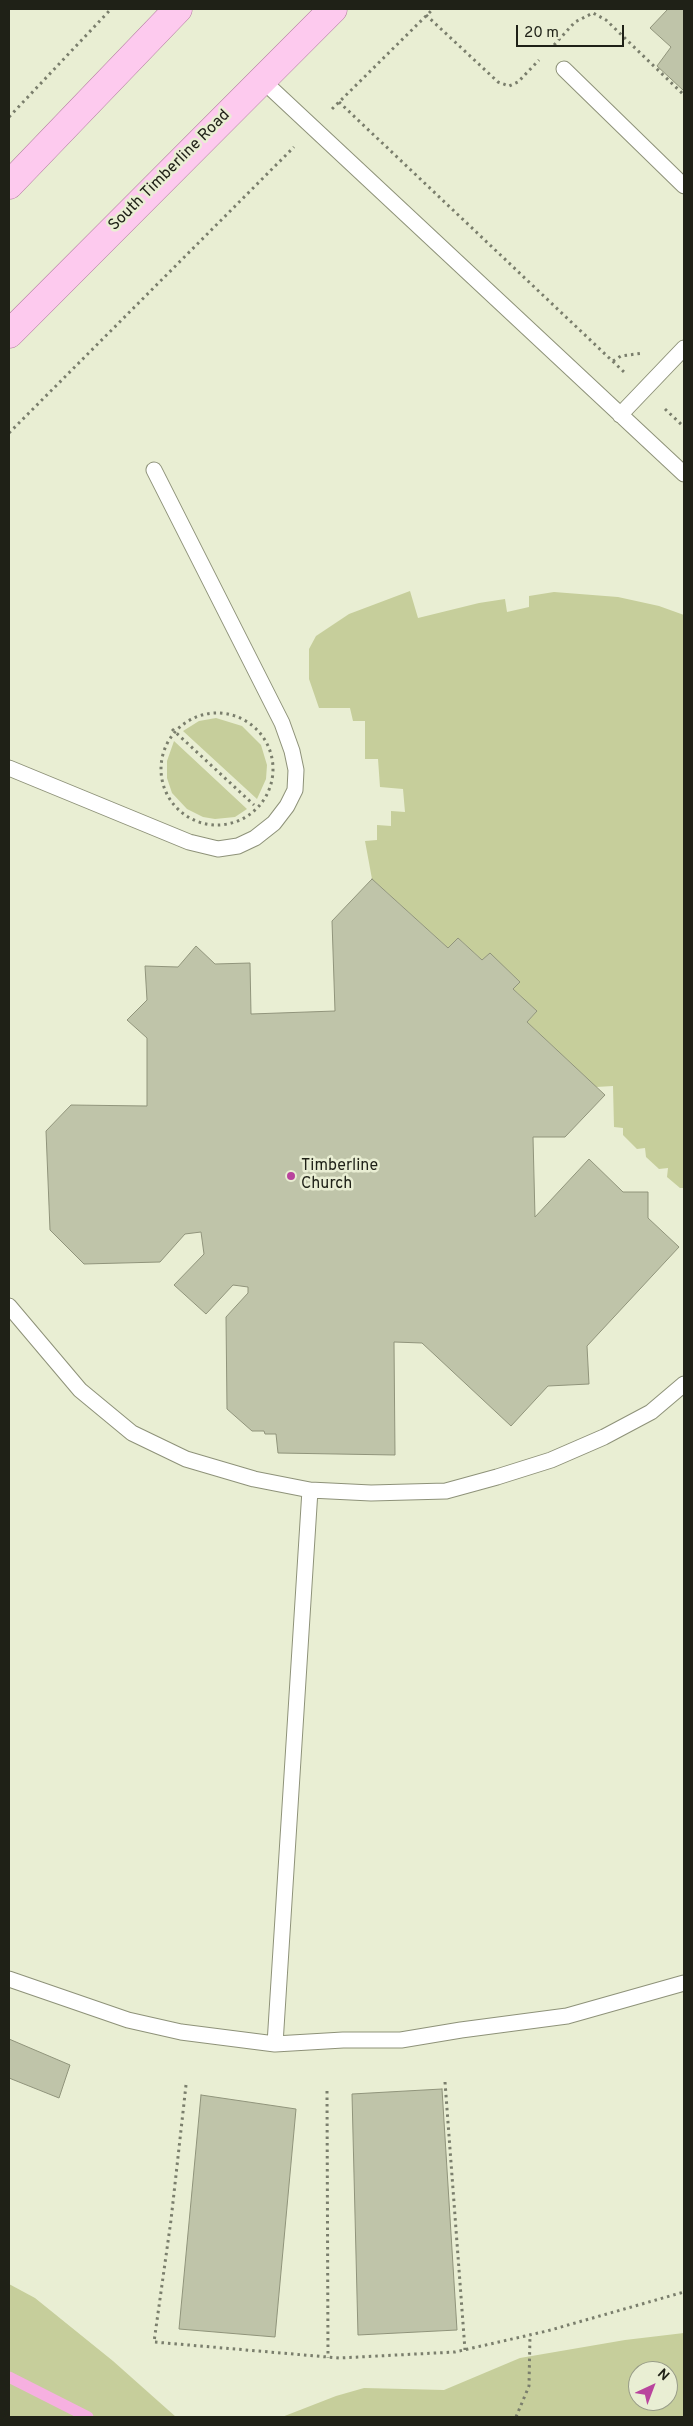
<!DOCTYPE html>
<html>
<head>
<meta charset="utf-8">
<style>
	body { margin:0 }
	#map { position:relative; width:693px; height:2426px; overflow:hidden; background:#e9eed3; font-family:Overpass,sans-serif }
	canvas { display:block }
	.frame { position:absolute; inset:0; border:10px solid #1f2117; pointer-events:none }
	.north { position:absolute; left:628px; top:2361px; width:50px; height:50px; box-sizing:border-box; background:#e9eed3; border:1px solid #989c88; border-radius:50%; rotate:43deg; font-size:14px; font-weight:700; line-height:20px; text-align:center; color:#1f2117 }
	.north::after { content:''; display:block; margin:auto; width:18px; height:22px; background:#b9449d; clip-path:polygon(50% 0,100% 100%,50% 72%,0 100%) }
	.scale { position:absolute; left:516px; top:25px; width:108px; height:22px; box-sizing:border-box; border:2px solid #1f2117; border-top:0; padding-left:6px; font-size:15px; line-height:18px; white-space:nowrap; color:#1f2117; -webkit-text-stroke:4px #e9eed3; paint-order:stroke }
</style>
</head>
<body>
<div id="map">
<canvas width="693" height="2426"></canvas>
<div class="frame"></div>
<div class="north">N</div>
<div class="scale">20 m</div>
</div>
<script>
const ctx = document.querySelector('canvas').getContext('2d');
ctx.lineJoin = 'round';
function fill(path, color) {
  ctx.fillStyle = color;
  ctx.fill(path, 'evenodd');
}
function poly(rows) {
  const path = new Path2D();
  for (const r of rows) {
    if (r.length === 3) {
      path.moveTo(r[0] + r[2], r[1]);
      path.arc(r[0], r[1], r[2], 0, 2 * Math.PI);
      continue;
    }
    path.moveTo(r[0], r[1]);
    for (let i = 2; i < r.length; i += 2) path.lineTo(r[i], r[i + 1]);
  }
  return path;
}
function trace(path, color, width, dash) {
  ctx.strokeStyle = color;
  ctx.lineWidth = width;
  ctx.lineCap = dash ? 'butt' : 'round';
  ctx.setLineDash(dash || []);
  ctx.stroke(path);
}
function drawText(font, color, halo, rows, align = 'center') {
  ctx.font = font + ' Overpass,sans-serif';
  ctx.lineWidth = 5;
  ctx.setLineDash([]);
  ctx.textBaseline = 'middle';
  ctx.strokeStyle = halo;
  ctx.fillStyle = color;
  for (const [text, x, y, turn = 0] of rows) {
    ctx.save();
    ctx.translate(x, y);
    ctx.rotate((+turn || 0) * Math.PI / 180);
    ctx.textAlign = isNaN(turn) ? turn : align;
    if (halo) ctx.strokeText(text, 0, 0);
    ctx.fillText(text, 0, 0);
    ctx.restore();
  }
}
const green = poly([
	[410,591,418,618,479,603,505,599,507,612,529,607,529,596,554,592,618,597,659,606,684,615,684,1188,680,1188,667,1177,668,1168,659,1169,646,1157,645,1148,637,1149,623,1135,623,1128,614,1127,613,1086,596,1087,527,1022,537,1011,513,989,520,982,490,954,482,960,458,938,448,948,372,879,365,841,377,840,377,825,391,826,391,811,405,812,403,789,380,787,378,759,365,759,365,721,353,721,350,708,319,708,309,679,309,649,316,636,349,614],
	[216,718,242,726,261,745,267,765,266,779,257,799,183,731,199,721],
	[174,741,247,809,235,817,215,819,203,817,187,809,172,793,167,778,167,761],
	[9,2284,35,2298,113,2361,176,2417,9,2417],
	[684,2333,684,2417,282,2417,336,2396,364,2388,444,2390,520,2358,625,2340],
	[638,2371,668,2371,668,2401,638,2401]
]);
const stream = poly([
	[9,2377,88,2417]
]);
const building = poly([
	[668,9,684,9,684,91,657,66,671,47,650,28,668,9],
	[372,879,448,948,458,938,482,960,490,953,520,982,513,989,537,1011,527,1022,605,1095,565,1137,533,1137,535,1217,589,1159,623,1192,648,1192,648,1218,679,1247,587,1346,589,1384,548,1386,511,1426,422,1343,394,1342,395,1455,278,1453,276,1434,265,1434,264,1431,252,1431,227,1409,226,1317,248,1293,248,1287,233,1285,206,1314,174,1285,204,1254,201,1232,185,1234,160,1262,84,1264,50,1230,46,1131,71,1105,147,1106,147,1038,127,1020,147,1000,145,966,178,967,196,946,215,964,250,963,251,1014,335,1011,332,921,372,879],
	[9,2039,70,2065,59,2098,9,2078,9,2039],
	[442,2089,457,2330,358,2335,352,2094,442,2089],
	[201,2095,296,2109,275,2337,179,2329,201,2095]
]);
const path = poly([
	[426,15,498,82,509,86,518,82,539,60],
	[554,45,575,22,593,13,606,20,684,95],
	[339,102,624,372],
	[332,109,433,9],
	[9,117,111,9],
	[613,361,621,356,643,353],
	[665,409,684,427],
	[9,433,294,147],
	[217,769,56],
	[172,729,254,805],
	[445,2082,465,2350],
	[186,2085,171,2220,154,2342,339,2358,455,2352,547,2331,684,2292],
	[327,2091,328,2358],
	[516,2417,529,2386,530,2335]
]);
const lane = poly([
	[564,69,684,186],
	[261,79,684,474],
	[620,415,684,348],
	[9,768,189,842,218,849,238,846,255,838,274,823,287,806,295,790,296,770,292,751,282,723,154,470],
	[9,1306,80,1390,132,1433,186,1459,254,1479,310,1490,371,1493,446,1491,497,1477,551,1460,604,1437,651,1412,684,1384],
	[9,1979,128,2020,181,2032,275,2044,343,2040,401,2040,461,2030,567,2016,684,1983],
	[275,2044,310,1490]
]);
const primary = poly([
	[9,185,178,9],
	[9,334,333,9]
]);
const markers = [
	[291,1176,5,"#b9449d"]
];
const streetNames = [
	["South Timberline Road",170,171,-45]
];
const poiNames = [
	["Timberline",301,1167],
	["Church",301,1185]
];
fill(green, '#c6ce9b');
trace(stream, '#f6b0e0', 11);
fill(building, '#bfc4a9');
trace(building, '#90947b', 1);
trace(lane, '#8e9279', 17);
trace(primary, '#af789c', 29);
trace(path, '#7a7e6c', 3, [2.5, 4]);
trace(lane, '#fff', 15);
trace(primary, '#fdcaee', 28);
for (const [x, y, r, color] of markers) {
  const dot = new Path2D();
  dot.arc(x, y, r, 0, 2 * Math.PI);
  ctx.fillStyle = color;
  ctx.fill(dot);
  trace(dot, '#e9eed3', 2);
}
drawText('16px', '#1f2117', '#e9eed3', streetNames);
drawText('16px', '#1f2117', '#e9eed3', poiNames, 'left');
</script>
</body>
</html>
